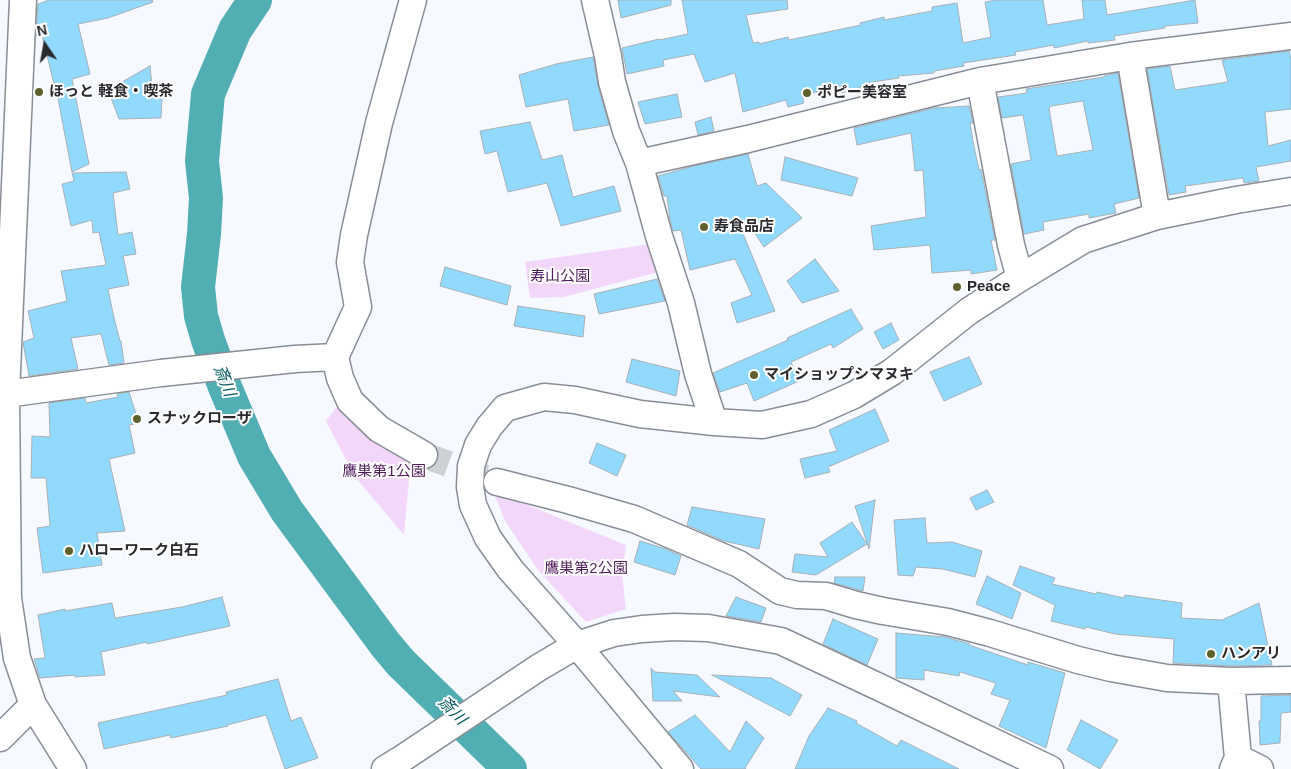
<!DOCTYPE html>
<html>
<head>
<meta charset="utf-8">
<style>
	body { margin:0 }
	#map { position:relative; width:1291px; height:769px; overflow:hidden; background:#f6f9ff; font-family:Arial,sans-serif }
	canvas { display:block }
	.north { position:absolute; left:20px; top:20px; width:50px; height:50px; -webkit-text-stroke:4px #fff; paint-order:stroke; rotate:348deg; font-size:14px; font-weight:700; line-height:20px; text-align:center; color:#282a2d }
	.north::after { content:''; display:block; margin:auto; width:18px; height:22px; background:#282a2d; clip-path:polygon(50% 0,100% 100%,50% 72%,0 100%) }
</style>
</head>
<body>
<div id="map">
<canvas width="1291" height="769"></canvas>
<div class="north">N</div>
</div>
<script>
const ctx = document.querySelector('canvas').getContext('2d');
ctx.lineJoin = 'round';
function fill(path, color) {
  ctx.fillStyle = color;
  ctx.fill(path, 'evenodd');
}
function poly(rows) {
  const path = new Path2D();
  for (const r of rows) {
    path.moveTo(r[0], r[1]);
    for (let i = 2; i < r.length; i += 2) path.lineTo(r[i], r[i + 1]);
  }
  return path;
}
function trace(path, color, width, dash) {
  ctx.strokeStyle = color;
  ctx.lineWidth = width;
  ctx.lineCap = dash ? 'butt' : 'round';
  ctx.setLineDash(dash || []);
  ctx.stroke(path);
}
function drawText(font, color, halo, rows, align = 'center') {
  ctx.font = font + ' Arial,"Noto Sans JP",sans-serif';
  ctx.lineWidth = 4;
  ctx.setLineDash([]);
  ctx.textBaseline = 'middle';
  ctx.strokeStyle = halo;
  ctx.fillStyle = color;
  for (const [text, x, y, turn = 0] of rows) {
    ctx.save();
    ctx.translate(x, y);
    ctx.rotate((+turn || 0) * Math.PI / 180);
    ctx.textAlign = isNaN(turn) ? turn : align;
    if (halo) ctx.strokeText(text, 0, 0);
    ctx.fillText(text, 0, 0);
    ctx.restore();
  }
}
const green = poly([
	[651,244,658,272,564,297,530,298,525,262],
	[339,404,411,457,404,535,355,477,326,421],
	[494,493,515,500,626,545,622,575,626,609,586,622,538,570,505,521]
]);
const river = poly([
	[255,0,235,30,208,94,202,161,206,198,204,234,198,287,201,316,208,340,225,387,249,444,254,456,287,511,385,644,401,663,510,769]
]);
const building = poly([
	[49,0,152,0,153,2,108,18,78,24,90,74,72,79,89,164,72,172,55,83,54,84,42,35,36,36,38,4,49,0],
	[618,0,671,0,671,5,621,18,618,0],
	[682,0,787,0,788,9,746,15,753,43,759,42,759,44,788,37,789,40,861,25,860,23,884,17,884,20,932,11,932,7,957,3,963,43,991,37,985,2,996,0,1043,0,1047,25,1084,19,1082,0,1105,0,1107,15,1195,0,1198,23,1165,26,1165,28,1114,36,1115,40,1088,43,1088,41,1054,48,1054,45,1015,52,1016,55,963,63,964,66,934,71,934,73,898,76,899,78,865,83,865,86,841,93,840,87,802,95,804,103,788,107,786,100,743,112,735,73,705,82,694,54,663,60,664,66,627,74,622,48,659,39,659,40,688,34,682,0],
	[1289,51,1291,59,1291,109,1265,112,1268,146,1291,140,1291,161,1256,167,1259,181,1244,183,1243,178,1185,186,1186,192,1169,195,1147,69,1170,66,1175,90,1228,82,1222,60,1289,51],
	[593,57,598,86,609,125,574,131,568,99,526,107,519,75,556,64,593,57],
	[150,66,153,95,162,99,161,118,119,119,108,90,150,66],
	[1118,73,1139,198,1114,204,1116,213,1089,218,1089,214,1043,222,1044,230,1024,234,1011,164,1031,160,1023,115,1002,118,998,97,1027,93,1026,89,1104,77,1104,76,1118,73],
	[1083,101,1093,150,1057,156,1049,108,1051,106,1083,101],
	[677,94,682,117,645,124,638,102,677,94],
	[969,106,973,123,970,123,973,141,979,170,981,169,995,240,991,240,997,270,971,274,971,270,932,273,930,245,874,250,871,226,926,217,923,170,915,171,911,133,857,145,854,128,934,108,969,106],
	[711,117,714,131,698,135,695,122,711,117],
	[530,122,542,160,562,155,573,197,614,186,621,211,561,226,547,183,508,192,497,151,485,154,480,131,530,122],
	[748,154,757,186,766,183,802,218,764,247,746,220,739,224,775,311,737,323,731,303,752,295,735,259,690,270,681,230,673,231,670,220,667,196,664,196,658,176,690,167,748,154],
	[785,157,858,178,852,196,781,180,785,157],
	[126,172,130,189,113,193,118,235,132,232,136,254,123,256,129,285,108,289,114,318,120,341,121,341,124,363,109,365,101,334,71,338,78,369,29,376,23,342,34,338,28,311,67,301,61,271,106,265,99,232,93,233,92,220,71,226,62,184,74,181,72,173,126,172],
	[815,259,839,291,802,303,787,281,815,259],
	[445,267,511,286,507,305,440,286,445,267],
	[657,279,665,301,599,314,594,294,657,279],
	[518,306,585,316,583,337,514,326,518,306],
	[851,309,863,329,833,348,831,344,791,362,799,381,754,401,747,383,720,392,713,373,788,340,787,338,851,309],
	[891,323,899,340,883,349,874,332,891,323],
	[969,357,982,384,944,401,930,372,969,357],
	[632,359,680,371,676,396,626,382,632,359],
	[129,392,139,423,129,425,135,453,109,459,125,531,97,533,102,565,43,573,37,528,50,526,46,478,31,478,32,436,50,437,49,403,85,398,86,403,118,397,117,394,129,392],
	[875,409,889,441,828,467,830,472,805,478,800,459,837,451,829,430,875,409],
	[597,443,626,455,617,476,589,463,597,443],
	[987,490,994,502,976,510,970,498,987,490],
	[875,500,869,549,855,506,875,500],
	[692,507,765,519,759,549,724,541,687,525,692,507],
	[925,518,927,543,952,542,982,551,975,577,943,569,916,567,913,576,898,575,894,520,925,518],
	[852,522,867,544,816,575,792,572,795,554,828,557,820,543,852,522],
	[640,541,666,549,681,556,675,575,634,562,640,541],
	[1020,566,1055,578,1052,584,1096,594,1097,592,1124,598,1125,595,1182,603,1181,618,1222,620,1259,603,1272,665,1231,666,1173,663,1174,639,1115,634,1086,627,1085,629,1051,621,1055,605,1013,585,1020,566],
	[987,576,1021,593,1012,619,976,604,987,576],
	[835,577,865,577,863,591,834,583,835,577],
	[222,597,230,626,147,644,147,642,101,652,105,675,75,677,75,675,40,678,34,659,45,658,38,615,65,609,65,611,112,603,115,618,182,607,222,597],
	[736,597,766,608,761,622,726,616,736,597],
	[833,619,878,639,867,665,823,644,833,619],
	[896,633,945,637,970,644,969,645,1028,665,1028,662,1065,673,1046,748,999,726,1010,700,991,694,996,683,960,672,959,676,924,670,924,680,896,678,896,633],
	[651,668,655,672,697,675,720,697,673,691,682,701,653,701,651,668],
	[712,675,771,678,802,695,790,716,712,675],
	[278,679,291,721,301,717,318,758,285,769,266,715,227,725,228,726,171,738,170,735,104,749,98,723,227,695,226,692,278,679],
	[1291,695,1291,712,1281,713,1280,743,1260,745,1259,721,1261,721,1261,696,1291,695],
	[828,708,857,721,856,723,897,746,901,740,959,769,795,769,809,736,828,708],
	[695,715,730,752,746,721,764,738,745,768,746,769,701,769,668,732,695,715],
	[1081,720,1118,740,1100,769,1067,750,1081,720]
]);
const minorTunnel = poly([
	[424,455,497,482]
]);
const minor = poly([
	[23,0,6,394,8,598,17,658,33,705,73,769],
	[413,0,379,123,354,235,350,262,358,307,335,357,340,378,350,401,379,429,424,455],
	[595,0,608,56,612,82,626,131,639,163,659,236,681,303,698,374,714,422],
	[1130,56,1157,216],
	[980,81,1011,245,1020,278],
	[639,163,748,139,980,81,1130,56,1291,36],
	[6,394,161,373,295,359,335,357],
	[497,482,568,500,634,519,739,564,780,591,797,595,826,596,856,605,883,611,948,622,990,633,1078,660,1111,668,1167,678,1231,681,1291,680],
	[1231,681,1238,758,1233,769],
	[0,738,33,705],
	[1238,758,1260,769],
	[385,769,403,758,538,668,577,645,614,633,642,629,674,627,708,628,781,641,879,687,1050,769],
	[680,769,577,645,510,569,488,538,473,505,470,487,471,466,478,445,489,427,505,408,544,397,575,400,640,414,714,422,762,425,811,414,854,395,892,372,969,311,1020,278,1083,240,1157,216,1236,200,1291,191]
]);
const markers = [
	[39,92,5,"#5e602d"],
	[807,93,5,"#5e602d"],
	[704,227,5,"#5e602d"],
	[957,287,5,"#5e602d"],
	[754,375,5,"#5e602d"],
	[137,419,5,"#5e602d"],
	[69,551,5,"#5e602d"],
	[1211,654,5,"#5e602d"]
];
const poiNames = [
	["ほっと 軽食・喫茶",49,92],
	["ポピー美容室",817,93],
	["寿食品店",714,227],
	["Peace",967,287],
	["マイショップシマヌキ",764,375],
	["スナックローザ",147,419],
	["ハローワーク白石",79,551],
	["ハンアリ",1221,654]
];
const parkNames = [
	["寿山公園",560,277],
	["鷹巣第1公園",384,472],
	["鷹巣第2公園",586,569]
];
const waterNames = [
	["斎川",224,381,68],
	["斎川",452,711,45]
];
fill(green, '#f3d7fb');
trace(river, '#51aeb3', 34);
fill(building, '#91dafd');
trace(building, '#a7b1b7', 1);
trace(minorTunnel, '#cdd0d5', 26, [26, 13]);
trace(minor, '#888e96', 29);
trace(minor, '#fff', 26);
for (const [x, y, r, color] of markers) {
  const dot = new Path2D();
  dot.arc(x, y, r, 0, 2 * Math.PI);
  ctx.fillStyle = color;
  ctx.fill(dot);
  trace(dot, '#fff', 2);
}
drawText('bold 15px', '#282a2d', '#fff', poiNames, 'left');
drawText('15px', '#4f1c5b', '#fff', parkNames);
drawText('italic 16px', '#085b5f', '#fff', waterNames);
</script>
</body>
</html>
